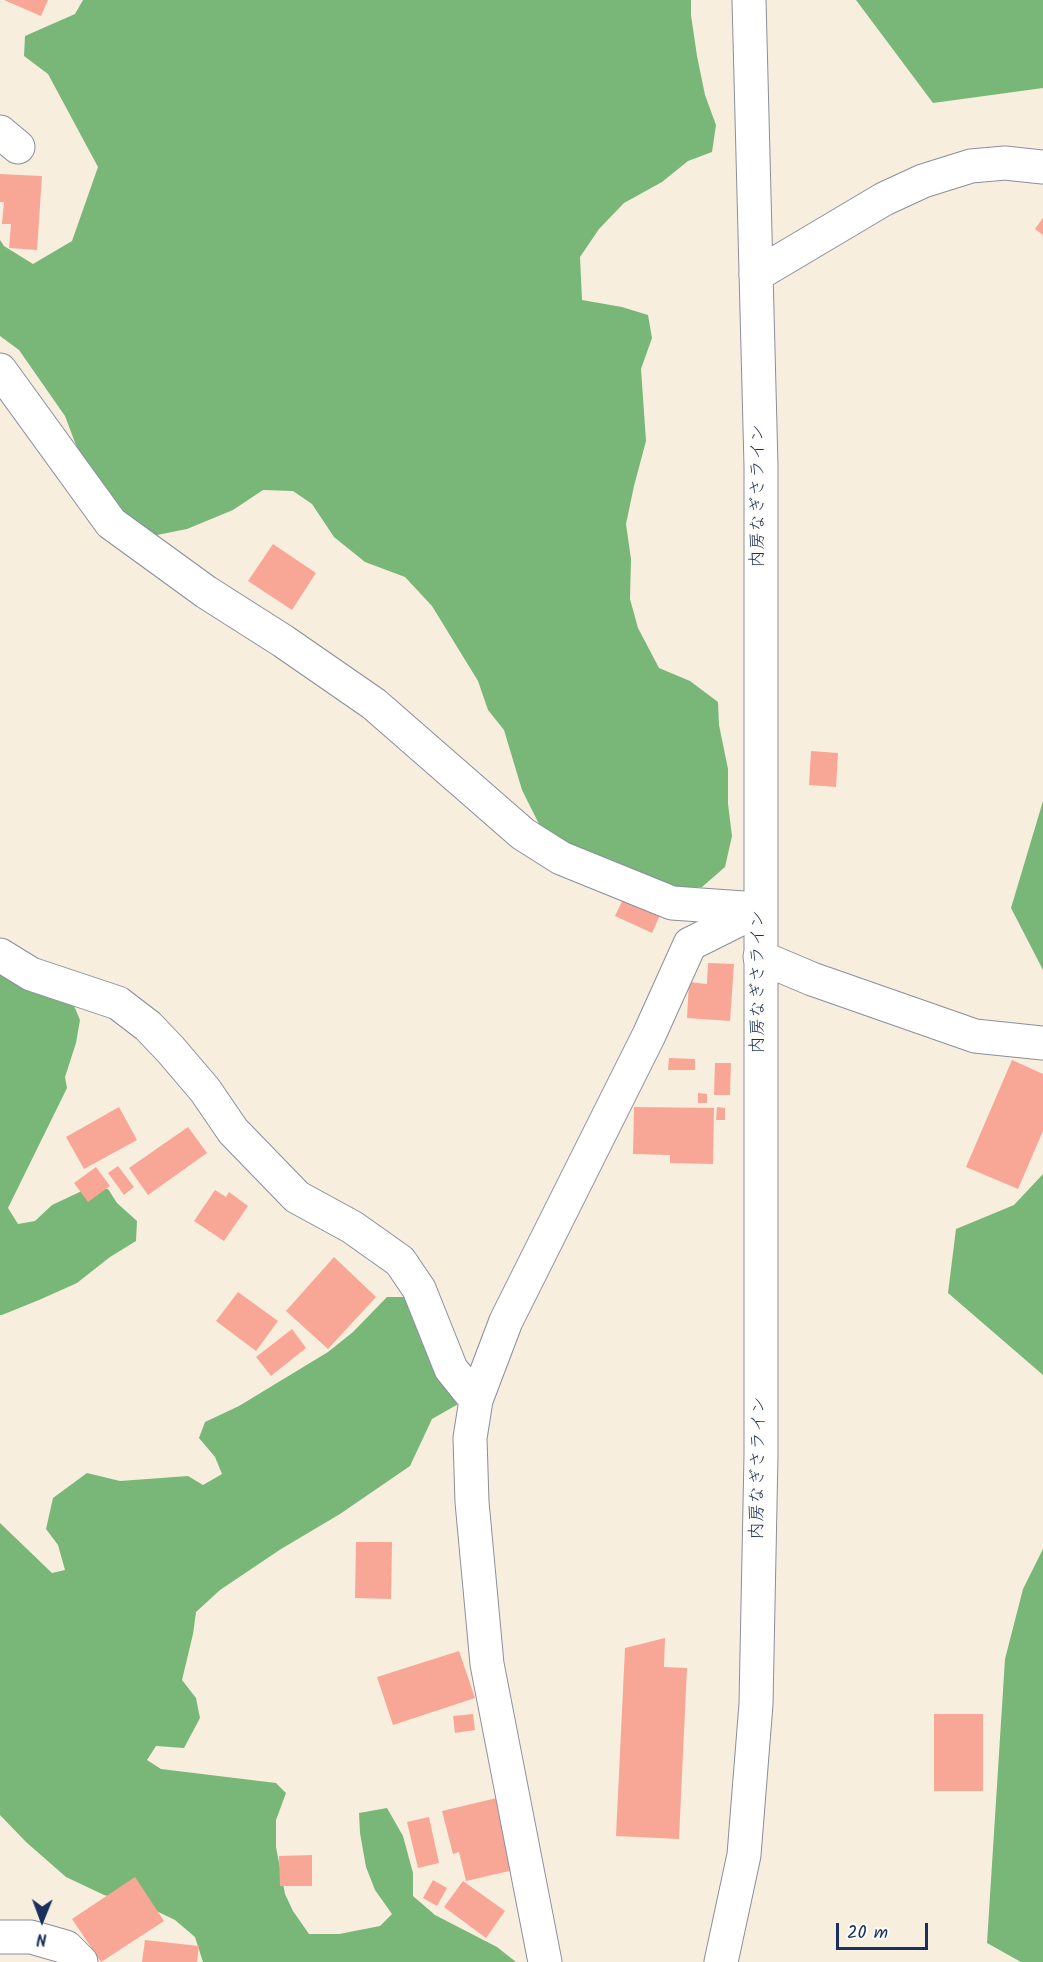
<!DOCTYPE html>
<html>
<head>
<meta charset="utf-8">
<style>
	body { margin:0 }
	#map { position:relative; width:1043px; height:1962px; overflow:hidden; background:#f8eede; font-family:Kalam,sans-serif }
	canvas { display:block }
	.north { position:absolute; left:12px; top:1890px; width:60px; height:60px; -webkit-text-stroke:4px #fdfcf7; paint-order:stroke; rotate:181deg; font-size:16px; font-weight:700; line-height:24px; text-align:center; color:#1b2f5e }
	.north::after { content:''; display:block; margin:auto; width:21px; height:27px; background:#1b2f5e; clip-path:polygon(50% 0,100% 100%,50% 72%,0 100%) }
	.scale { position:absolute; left:836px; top:1923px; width:92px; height:27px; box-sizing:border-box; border:3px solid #1b2f5e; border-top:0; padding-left:8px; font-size:18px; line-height:21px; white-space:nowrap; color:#1b2f5e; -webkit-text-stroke:4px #fdfcf7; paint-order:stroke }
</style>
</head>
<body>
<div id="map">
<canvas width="1043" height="1962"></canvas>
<div class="north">N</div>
<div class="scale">20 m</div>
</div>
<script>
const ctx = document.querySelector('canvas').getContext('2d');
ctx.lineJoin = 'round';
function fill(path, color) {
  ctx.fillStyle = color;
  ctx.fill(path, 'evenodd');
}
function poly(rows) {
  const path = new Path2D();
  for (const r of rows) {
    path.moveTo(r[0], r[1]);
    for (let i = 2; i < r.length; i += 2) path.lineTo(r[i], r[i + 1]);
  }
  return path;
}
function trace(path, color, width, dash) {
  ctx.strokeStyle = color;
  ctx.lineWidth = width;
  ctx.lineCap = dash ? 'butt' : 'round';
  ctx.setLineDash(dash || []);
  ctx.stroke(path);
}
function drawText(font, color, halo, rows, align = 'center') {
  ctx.font = font + ' Kalam,"Klee One",sans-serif';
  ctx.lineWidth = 4.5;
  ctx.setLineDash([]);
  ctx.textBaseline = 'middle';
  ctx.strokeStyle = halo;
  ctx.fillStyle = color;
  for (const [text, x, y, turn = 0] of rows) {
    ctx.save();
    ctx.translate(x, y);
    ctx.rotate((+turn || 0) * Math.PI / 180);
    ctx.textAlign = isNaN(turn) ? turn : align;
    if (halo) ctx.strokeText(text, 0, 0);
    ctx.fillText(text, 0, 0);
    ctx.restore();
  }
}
const forest = poly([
	[83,0,691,0,691,15,697,56,705,95,716,125,712,152,688,161,662,182,624,203,599,229,580,257,582,300,622,307,648,315,652,338,641,369,646,441,634,486,626,524,631,559,630,599,638,628,659,668,690,681,718,702,719,725,728,769,728,804,732,836,725,867,702,887,664,891,548,842,522,790,504,730,488,710,478,681,432,606,405,577,365,562,334,537,312,504,293,491,263,490,233,510,187,529,157,535,117,518,82,461,65,416,19,350,0,336,0,240,4,246,33,264,72,241,98,167,48,74,24,56,25,36,75,14],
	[856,0,1043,0,1043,88,933,103],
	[1043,801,1043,970,1011,908],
	[0,970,40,995,72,1001,80,1020,76,1043,65,1077,67,1088,8,1208,18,1224,35,1221,52,1205,86,1189,108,1189,117,1203,137,1221,136,1241,110,1257,77,1283,39,1300,2,1315,0,1315],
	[1043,1174,1043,1375,948,1293,956,1229,1014,1205],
	[387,1297,406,1297,460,1403,432,1419,410,1466,340,1514,281,1549,220,1590,196,1612,193,1634,182,1680,196,1698,200,1718,184,1748,156,1746,147,1760,161,1769,276,1783,286,1793,276,1820,276,1847,285,1894,293,1911,309,1934,339,1934,380,1926,392,1914,375,1890,366,1867,360,1833,359,1813,387,1808,403,1836,413,1873,413,1896,435,1915,497,1947,516,1962,203,1962,195,1937,175,1920,148,1907,104,1895,66,1877,26,1842,0,1815,0,1523,52,1573,65,1570,58,1545,46,1529,53,1498,87,1473,120,1481,188,1476,203,1485,222,1474,215,1457,199,1438,205,1422,239,1406,328,1352,353,1332],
	[1043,1549,1043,1962,1021,1962,987,1943,1005,1659,1023,1589]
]);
const building = poly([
	[4,0,48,0,41,16],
	[0,174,42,176,37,250,9,248,11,224,2,224,4,202,0,202],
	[1043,218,1043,235,1035,229],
	[273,544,316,573,292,610,248,581],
	[811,751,838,753,836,787,809,785],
	[624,897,661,913,652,933,615,916],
	[708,963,734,964,730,1021,687,1018,689,982,707,984],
	[669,1058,695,1059,695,1070,668,1070],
	[1012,1060,1043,1074,1043,1131,1018,1189,966,1167],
	[715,1063,731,1063,730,1095,714,1095],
	[698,1093,707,1094,707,1103,698,1103],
	[119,1107,137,1140,84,1169,66,1137],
	[634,1107,714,1108,713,1164,670,1163,670,1155,633,1154],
	[717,1107,725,1108,725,1120,716,1120],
	[188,1127,207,1153,148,1195,129,1168],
	[118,1166,134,1187,124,1195,108,1173],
	[96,1167,110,1186,88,1202,74,1183],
	[215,1190,226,1197,229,1192,248,1206,224,1241,194,1221],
	[334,1257,376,1297,328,1349,286,1311],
	[238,1292,278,1321,256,1351,216,1321],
	[292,1329,306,1348,271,1376,256,1357],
	[356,1542,392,1542,391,1599,355,1598],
	[665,1638,664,1667,687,1668,679,1839,616,1836,625,1648],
	[459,1651,475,1698,393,1725,377,1677],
	[473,1714,475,1730,455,1733,453,1716],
	[934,1714,983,1714,983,1791,934,1791],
	[501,1797,518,1869,466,1881,459,1852,453,1854,442,1811],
	[429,1817,439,1863,418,1868,407,1822],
	[312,1855,312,1886,280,1886,279,1856],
	[135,1877,164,1921,101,1962,72,1919],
	[433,1880,447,1888,437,1906,423,1898],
	[463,1881,505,1911,486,1938,444,1907],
	[145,1940,199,1946,197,1962,142,1962]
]);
const minor = poly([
	[0,132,18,147],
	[756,275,884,199,923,181,971,166,1005,163,1043,167],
	[0,370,111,523,206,592,283,641,374,704,523,834,561,858,672,903,758,909],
	[0,955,31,974,118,1003,148,1026,170,1049,205,1090,233,1131,297,1197,352,1227,400,1261,419,1289,451,1369,476,1400],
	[760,957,812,979,975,1036,1043,1043],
	[0,1937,31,1937,66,1947,81,1962],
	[545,1962,487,1664,472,1502,470,1438,476,1400,506,1321,649,1035,690,944,760,909]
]);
const highway = poly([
	[721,1962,744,1855,756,1704,761,1455,761,466,749,0]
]);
const streetNames = [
	["内房なぎさライン",760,496,-90],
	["内房なぎさライン",760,982,-90],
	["内房なぎさライン",760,1468,-89]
];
fill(forest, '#78b778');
fill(building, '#f8a796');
trace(minor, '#8a8e9e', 35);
trace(highway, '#8a8e9e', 35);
trace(minor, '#fff', 33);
trace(highway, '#fff', 33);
drawText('18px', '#1b2f5e', '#fdfcf7', streetNames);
</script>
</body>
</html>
